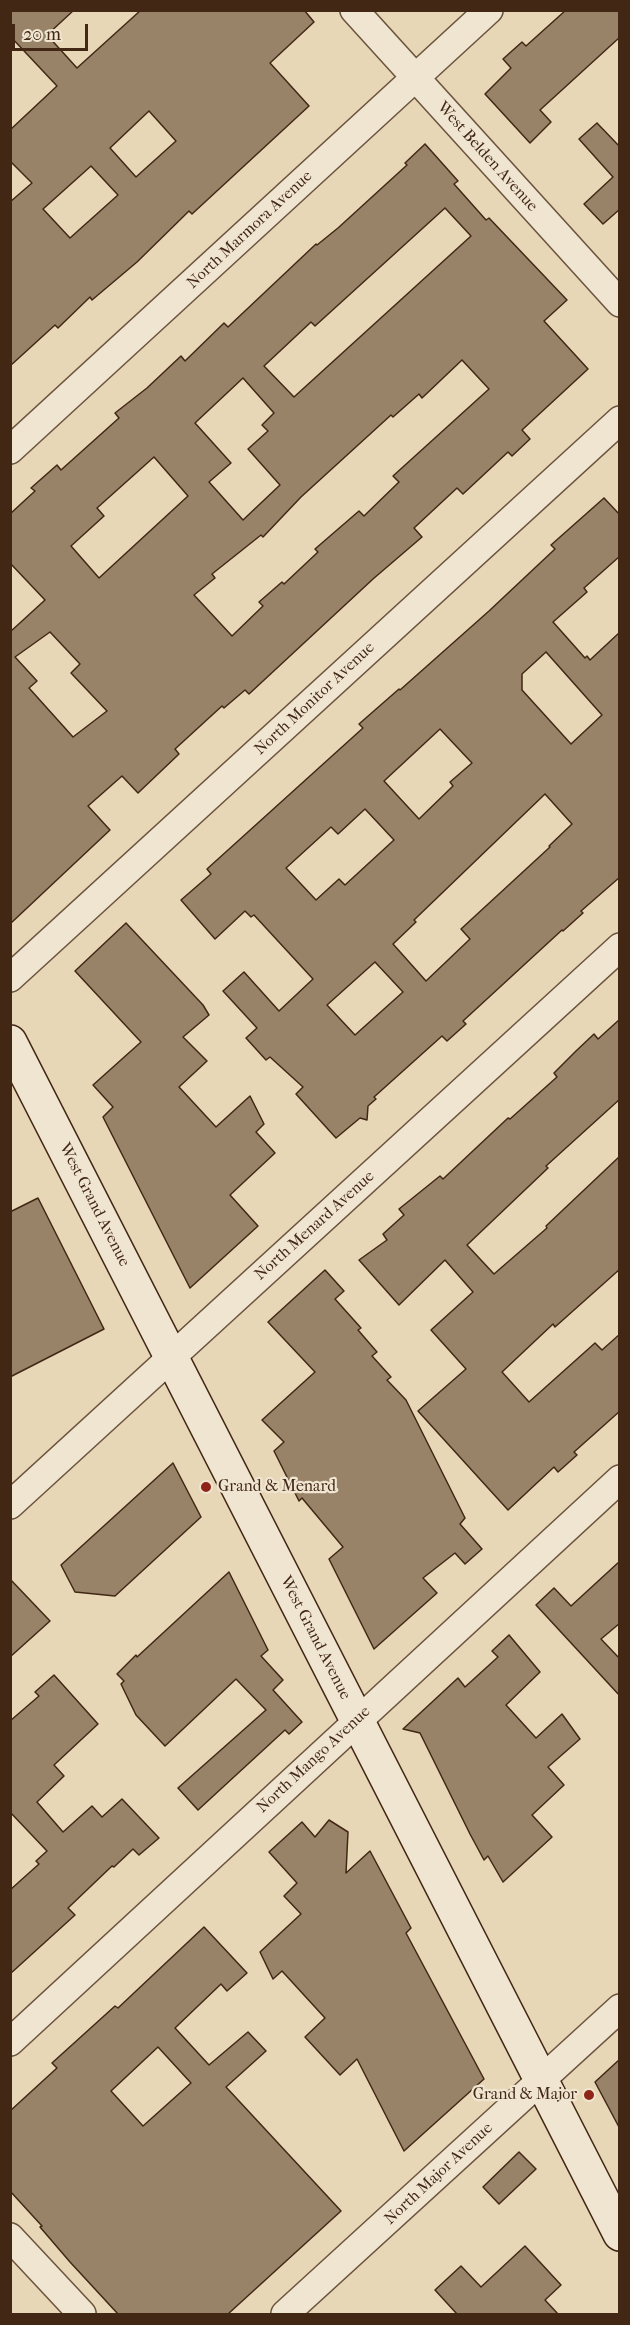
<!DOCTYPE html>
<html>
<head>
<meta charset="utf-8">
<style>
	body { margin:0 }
	#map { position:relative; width:630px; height:2325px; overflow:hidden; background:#e7d7b7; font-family:"IM FELL French Canon",serif }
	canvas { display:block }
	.frame { position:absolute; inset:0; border:12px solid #422715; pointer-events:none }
	.scale { position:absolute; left:12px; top:24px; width:76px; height:27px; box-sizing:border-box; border:3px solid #422715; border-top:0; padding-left:8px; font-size:18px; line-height:21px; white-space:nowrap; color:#422715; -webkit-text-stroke:4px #efe5d0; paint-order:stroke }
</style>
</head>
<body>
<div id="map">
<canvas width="630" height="2325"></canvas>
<div class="frame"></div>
<div class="scale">20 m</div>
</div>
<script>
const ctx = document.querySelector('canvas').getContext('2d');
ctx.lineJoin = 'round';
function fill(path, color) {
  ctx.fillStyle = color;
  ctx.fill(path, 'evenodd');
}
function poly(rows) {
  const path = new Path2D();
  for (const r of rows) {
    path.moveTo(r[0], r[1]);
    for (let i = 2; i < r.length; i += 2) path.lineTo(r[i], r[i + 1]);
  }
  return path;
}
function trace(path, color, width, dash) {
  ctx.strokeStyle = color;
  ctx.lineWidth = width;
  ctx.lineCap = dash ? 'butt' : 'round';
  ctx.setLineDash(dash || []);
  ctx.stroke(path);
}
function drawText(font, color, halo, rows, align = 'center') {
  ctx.font = font + ' "IM FELL French Canon",serif';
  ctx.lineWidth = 4.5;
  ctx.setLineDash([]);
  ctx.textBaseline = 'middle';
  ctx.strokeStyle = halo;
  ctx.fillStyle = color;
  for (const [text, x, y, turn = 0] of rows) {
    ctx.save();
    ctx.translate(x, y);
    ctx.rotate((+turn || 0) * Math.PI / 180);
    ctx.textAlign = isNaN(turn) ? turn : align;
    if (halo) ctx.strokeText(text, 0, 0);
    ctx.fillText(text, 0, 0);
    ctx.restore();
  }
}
const building = poly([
	[10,10,74,10,47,35,77,68,141,10,304,10,314,22,270,63,309,106,192,214,189,211,137,262,92,300,90,297,58,328,55,325,10,366,10,202,32,183,10,161,10,130,57,86,10,36,10,10],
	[149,111,176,141,136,177,110,148,149,111],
	[91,166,118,195,70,238,43,209,91,166],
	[566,10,620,10,620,37,540,110,551,122,530,143,485,94,511,68,503,59,522,42,526,46,566,10],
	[597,123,620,147,620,209,603,224,584,204,613,177,579,139,597,123],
	[425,144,458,181,454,184,486,220,489,218,567,300,544,321,588,369,522,430,530,439,512,456,508,452,463,494,457,488,414,528,422,537,373,579,249,694,245,690,224,708,222,706,175,749,179,754,138,793,122,776,88,806,110,830,10,924,10,632,45,600,10,563,10,514,35,491,31,488,57,465,61,470,119,418,115,413,147,388,181,356,185,361,224,323,228,327,316,244,317,245,338,228,407,165,405,163,425,144],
	[445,208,471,236,294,397,264,366,311,322,315,326,445,208],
	[462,360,489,389,393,476,399,482,364,516,359,511,315,549,318,552,284,584,282,582,259,602,263,606,232,636,194,595,215,578,212,574,261,535,263,537,301,497,391,415,393,417,419,394,422,398,462,360],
	[243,378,274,413,262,425,268,431,248,449,280,485,243,520,209,482,231,463,195,423,243,378],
	[154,457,188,496,99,578,71,546,104,516,97,508,154,457],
	[50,632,80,664,71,673,107,711,73,737,29,688,37,681,15,657,50,632],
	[604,498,620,515,620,556,584,588,587,592,553,622,585,658,587,656,590,660,620,632,620,877,581,911,583,913,563,931,562,930,463,1021,466,1024,447,1041,442,1036,374,1097,376,1099,368,1106,367,1120,360,1118,336,1138,296,1094,303,1087,270,1057,266,1060,246,1038,257,1028,223,991,244,972,279,1011,313,979,254,915,251,917,245,911,215,939,181,900,211,874,207,869,363,728,359,724,399,689,400,690,489,611,555,549,551,545,604,498],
	[546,652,602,715,571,744,522,690,522,674,546,652],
	[440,729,472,763,450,782,453,786,419,819,384,781,440,729],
	[545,794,572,824,549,846,550,847,461,929,470,939,426,981,393,944,416,922,414,920,545,794],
	[365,809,394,840,345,885,339,879,316,900,286,868,331,827,338,834,365,809],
	[375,962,403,992,355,1035,327,1005,375,962],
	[126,923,203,1005,209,1015,183,1037,207,1061,179,1087,216,1127,250,1096,264,1124,256,1132,275,1153,230,1195,258,1226,190,1288,103,1117,113,1107,93,1085,141,1042,75,971,126,923],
	[620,1019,620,1099,546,1166,548,1168,467,1245,494,1274,547,1228,546,1226,620,1156,620,1269,555,1327,553,1324,502,1372,529,1402,595,1343,602,1350,620,1334,620,1411,574,1452,577,1455,558,1472,554,1467,508,1510,418,1411,466,1369,431,1330,473,1292,445,1260,399,1305,359,1260,387,1240,383,1234,404,1215,399,1209,440,1176,443,1179,508,1118,510,1119,557,1077,554,1073,576,1051,594,1034,598,1039,620,1019],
	[38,1198,104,1329,10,1377,10,1212,38,1198],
	[325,1270,344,1291,335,1299,361,1328,358,1330,377,1352,372,1356,391,1377,387,1380,406,1400,465,1518,460,1524,482,1549,465,1564,455,1553,423,1578,437,1593,374,1649,329,1559,343,1547,302,1498,299,1501,274,1451,284,1442,262,1420,315,1372,268,1322,325,1270],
	[173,1463,201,1517,115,1596,75,1592,61,1565,173,1463],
	[620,1561,620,1623,601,1639,620,1659,620,1696,536,1605,554,1588,571,1606,620,1561],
	[229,1572,268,1650,261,1656,283,1680,273,1690,302,1722,289,1734,285,1730,198,1810,178,1788,266,1710,236,1679,165,1746,136,1715,121,1684,124,1681,117,1674,136,1655,137,1657,229,1572],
	[10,1579,50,1621,10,1657,10,1579],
	[509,1635,540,1672,506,1705,536,1738,562,1714,580,1739,548,1767,564,1785,532,1815,552,1837,503,1882,488,1856,484,1860,470,1834,420,1733,403,1729,458,1678,465,1687,498,1657,492,1651,509,1635],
	[54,1675,98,1724,54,1765,64,1776,37,1802,63,1832,92,1806,102,1817,122,1799,159,1838,139,1855,133,1849,114,1867,112,1866,68,1908,75,1915,10,1974,10,1890,39,1864,36,1861,47,1851,10,1812,10,1721,39,1696,35,1692,54,1675],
	[329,1820,348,1832,346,1873,370,1851,411,1928,406,1933,484,2079,404,2151,357,2059,340,2075,305,2037,325,2018,282,1971,273,1979,260,1952,301,1914,284,1896,297,1883,269,1852,302,1822,315,1837,329,1820],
	[204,1927,247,1973,227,1991,221,1984,175,2028,209,2065,248,2032,266,2051,226,2087,341,2211,228,2314,118,2314,70,2262,40,2227,42,2226,10,2191,10,2111,57,2068,52,2063,115,2006,118,2008,204,1927],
	[158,2047,191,2083,143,2126,111,2091,158,2047],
	[620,2059,620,2129,595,2082,620,2059],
	[519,2152,536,2169,499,2204,483,2187,519,2152],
	[525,2246,561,2285,545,2300,558,2314,457,2314,435,2290,461,2266,481,2287,525,2246]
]);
const minor = poly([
	[354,10,620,303],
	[10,450,489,10],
	[10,978,620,420],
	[10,1505,620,947],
	[10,2042,620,1479],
	[10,2237,82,2314],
	[285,2314,620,2008]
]);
const secondary = poly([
	[10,1042,620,2234]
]);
const markers = [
	[206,1487,6,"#8f2418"],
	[589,2095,6,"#8f2418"]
];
const streetNames = [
	["West Belden Avenue",487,157,48],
	["North Marmora Avenue",250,230,-43],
	["North Monitor Avenue",315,699,-43],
	["West Grand Avenue",94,1205,63],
	["North Menard Avenue",315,1226,-42],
	["West Grand Avenue",315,1638,63],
	["North Mango Avenue",314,1760,-43],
	["North Major Avenue",439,2174,-43]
];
const poiNames = [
	["Grand & Menard",218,1487],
	["Grand & Major",577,2095,"right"]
];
fill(building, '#988369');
trace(building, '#422715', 1.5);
trace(minor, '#6b533e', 30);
trace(secondary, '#422715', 36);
trace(minor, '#efe5d0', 27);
trace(secondary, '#efe5d0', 33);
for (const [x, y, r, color] of markers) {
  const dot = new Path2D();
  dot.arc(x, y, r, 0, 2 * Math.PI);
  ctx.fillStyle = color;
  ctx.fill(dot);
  trace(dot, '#efe5d0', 2);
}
drawText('16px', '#422715', '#efe5d0', streetNames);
drawText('16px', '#422715', '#efe5d0', poiNames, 'left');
</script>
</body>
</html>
